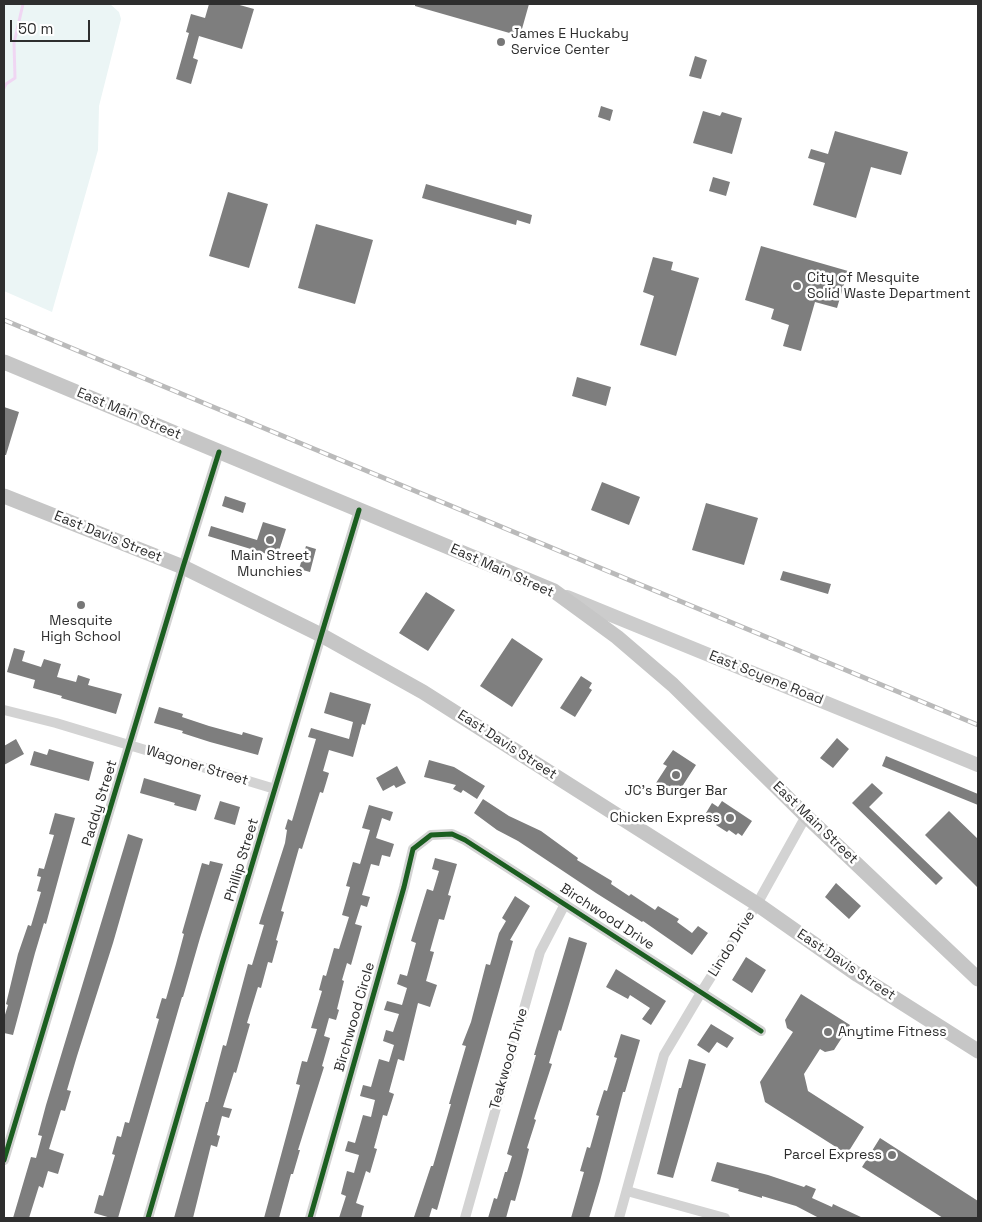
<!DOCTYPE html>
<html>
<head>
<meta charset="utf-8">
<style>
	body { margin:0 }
	#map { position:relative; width:982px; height:1222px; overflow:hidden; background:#fff; font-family:"Space Grotesk",sans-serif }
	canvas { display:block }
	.frame { position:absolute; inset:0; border:5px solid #2e2e2e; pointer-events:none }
	.scale { position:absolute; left:10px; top:20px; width:80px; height:22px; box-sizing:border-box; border:2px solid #2e2e2e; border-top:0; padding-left:6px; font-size:15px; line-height:18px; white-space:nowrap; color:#2e2e2e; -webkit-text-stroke:4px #fff; paint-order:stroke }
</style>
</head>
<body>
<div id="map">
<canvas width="982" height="1222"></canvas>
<div class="frame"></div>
<div class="scale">50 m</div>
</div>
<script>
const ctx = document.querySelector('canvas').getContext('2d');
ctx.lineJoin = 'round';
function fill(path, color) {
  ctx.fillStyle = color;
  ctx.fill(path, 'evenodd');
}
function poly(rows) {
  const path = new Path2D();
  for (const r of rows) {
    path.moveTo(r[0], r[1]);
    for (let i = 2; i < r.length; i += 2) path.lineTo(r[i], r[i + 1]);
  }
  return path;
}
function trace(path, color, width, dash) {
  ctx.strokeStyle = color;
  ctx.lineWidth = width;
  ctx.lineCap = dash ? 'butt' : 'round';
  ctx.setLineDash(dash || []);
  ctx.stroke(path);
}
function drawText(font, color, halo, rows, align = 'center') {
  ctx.font = font + ' "Space Grotesk",sans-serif';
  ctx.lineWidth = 5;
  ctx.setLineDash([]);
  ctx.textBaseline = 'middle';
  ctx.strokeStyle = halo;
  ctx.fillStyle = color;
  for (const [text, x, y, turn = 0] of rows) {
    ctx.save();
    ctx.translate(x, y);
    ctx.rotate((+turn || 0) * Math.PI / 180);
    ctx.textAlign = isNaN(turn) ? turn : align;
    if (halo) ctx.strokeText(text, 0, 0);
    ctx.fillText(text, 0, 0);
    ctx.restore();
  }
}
const green = poly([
	[4,4,110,4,119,12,121,19,99,106,98,150,52,312,4,291]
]);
const stream = poly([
	[4,88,6,84,15,78,14,43,23,4]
]);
const building = poly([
	[209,4,236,4,254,9,242,49,199,36,193,58,198,60,191,84,176,79,189,33,186,32,191,14,205,18],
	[415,4,529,4,520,36,415,6],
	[695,56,707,60,701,79,689,76],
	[601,106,613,110,610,121,598,117],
	[703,111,720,116,722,112,742,118,732,154,693,143],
	[835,131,908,152,901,175,871,167,856,218,813,205,825,163,808,158,811,149,828,154],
	[713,177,730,182,726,196,709,191],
	[426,184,532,215,530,224,517,220,516,225,422,198],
	[228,192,268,204,249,268,209,256],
	[316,224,373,240,355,304,298,288],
	[761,246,848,271,837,308,815,302,801,351,783,346,789,325,771,319,774,309,745,300],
	[653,257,673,262,671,270,699,278,676,356,640,345,654,296,643,292],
	[577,377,611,387,606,406,572,396],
	[4,407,19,412,6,455,4,455],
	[602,482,640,497,629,525,591,510],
	[225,496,246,503,243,513,222,506],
	[706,503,758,518,744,565,692,550],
	[263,522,286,529,277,557,208,536,211,526,257,540],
	[306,546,316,549,310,572,299,569],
	[783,571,831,584,828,594,780,580],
	[426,592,455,610,428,651,399,633],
	[512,638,543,659,512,707,480,686],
	[14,648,25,651,22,661,41,667,44,659,61,664,57,677,76,682,78,675,90,679,88,685,122,694,116,714,61,698,62,696,33,688,35,680,7,672],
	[581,676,592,683,589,688,592,690,575,717,560,708],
	[330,692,371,704,365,725,362,724,353,757,329,750,323,771,329,773,323,793,320,792,302,849,299,848,281,911,284,912,276,940,278,941,272,963,268,962,261,988,258,987,247,1023,250,1024,236,1073,234,1072,223,1107,232,1109,229,1118,222,1116,217,1135,220,1136,217,1147,211,1145,193,1218,174,1218,206,1102,208,1102,223,1045,226,1046,248,964,252,965,264,925,259,924,285,843,287,830,285,829,288,819,292,821,316,739,308,737,311,728,349,739,353,722,324,713],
	[159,707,183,714,182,717,209,726,242,735,243,732,263,738,258,755,210,742,182,733,183,731,154,723],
	[837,738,849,749,833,768,820,758],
	[16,739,24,754,4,765,4,746],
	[49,749,94,762,89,781,30,765,34,751,47,755],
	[673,750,696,765,676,796,656,783,667,766,663,764],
	[886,756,978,794,978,805,882,766],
	[429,760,454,767,485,786,477,799,463,790,461,793,453,789,456,785,424,777],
	[397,766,406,783,396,788,394,785,383,791,376,778],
	[144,778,201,795,196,811,174,805,175,803,140,793],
	[872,783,883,793,869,807,943,878,936,885,852,803],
	[483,799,509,816,541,831,578,858,577,860,612,881,611,884,629,896,631,894,655,910,658,906,679,919,677,922,692,933,698,926,708,933,692,955,643,921,642,922,596,893,518,841,497,830,474,813],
	[220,801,240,807,235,825,214,819],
	[722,801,752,821,742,836,738,833,736,835,729,830,727,832,716,825,717,823,706,813,712,803,718,807],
	[369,805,393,812,390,821,382,818,376,838,394,844,390,857,382,855,379,866,371,864,362,895,370,897,367,907,361,905,355,924,362,926,351,965,347,963,342,980,344,981,337,1009,339,1010,336,1020,329,1018,324,1036,330,1038,322,1066,324,1067,298,1150,300,1150,293,1174,291,1174,279,1218,264,1218,300,1085,296,1084,302,1061,307,1062,317,1029,311,1028,322,991,319,990,323,975,326,976,334,948,339,949,349,917,342,915,350,887,346,886,353,862,360,864,370,830,362,828],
	[949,811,978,839,978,888,925,835],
	[55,813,75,818,46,924,44,923,35,953,13,1035,4,1033,4,1018,8,1005,6,1004,18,954,28,925,31,926,41,892,37,891,41,877,37,876,39,868,44,869,54,835,49,834],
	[128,834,143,839,113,943,77,1056,67,1090,71,1091,65,1111,61,1110,49,1149,64,1154,58,1174,48,1171,43,1188,39,1186,29,1218,13,1218,31,1157,36,1158,42,1136,38,1135,46,1105],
	[435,858,457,864,448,895,451,896,444,920,439,919,430,951,434,952,426,981,437,985,430,1007,418,1003,404,1061,398,1059,389,1092,394,1094,387,1116,383,1115,374,1148,377,1149,370,1173,366,1171,356,1203,364,1206,361,1218,339,1218,346,1196,341,1194,347,1171,354,1173,359,1155,345,1151,348,1141,355,1143,363,1115,371,1117,375,1100,360,1096,363,1085,371,1087,379,1059,389,1062,394,1045,383,1041,386,1030,393,1032,399,1014,384,1010,387,1001,402,1005,407,988,397,984,400,974,407,976,416,943,411,941,418,918,427,889,433,891,439,871,432,869],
	[210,861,223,864,200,938,183,997,182,997,118,1218,111,1218,94,1213,99,1195,103,1196,115,1155,112,1154,117,1136,121,1137,125,1122,129,1123,159,1019,156,1018,162,998,166,999,176,964,184,934,182,933,202,863,209,865],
	[836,883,861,906,849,919,825,897],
	[515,896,530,906,510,940,513,941,437,1210,432,1208,429,1218,414,1217,431,1166,433,1166,451,1104,449,1104,466,1046,462,1045,471,1022,486,964,490,965,499,933,506,921,502,918],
	[569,937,587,943,570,1001,561,1031,559,1030,549,1063,552,1064,534,1119,536,1120,527,1148,529,1149,522,1176,515,1201,511,1200,506,1218,488,1218,494,1198,497,1199,505,1172,507,1172,512,1156,507,1154,536,1055,534,1055],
	[746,957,766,970,752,993,732,980],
	[616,969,666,1001,651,1025,642,1019,650,1008,630,995,628,999,606,987],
	[801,994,850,1025,834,1050,825,1052,820,1049,804,1074,808,1091,864,1127,847,1154,765,1102,760,1082,793,1032,787,1028,785,1020],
	[711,1024,734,1038,727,1048,717,1042,709,1053,697,1045],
	[621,1034,640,1040,625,1092,623,1092,600,1181,589,1218,571,1218,584,1172,580,1171,587,1147,590,1148,599,1116,596,1115,604,1090,607,1091,617,1058,614,1057],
	[689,1059,706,1064,673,1178,657,1174,679,1088,681,1088],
	[880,1138,978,1201,978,1218,943,1218,862,1167],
	[717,1162,768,1175,804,1187,806,1185,816,1189,812,1198,832,1207,833,1204,863,1218,819,1218,796,1206,762,1196,762,1198,738,1191,739,1189,711,1181]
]);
const street = poly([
	[4,710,56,723,275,789],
	[4,1160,183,567,219,452],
	[627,1191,725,1218],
	[148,1218,222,964,359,510],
	[310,1218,404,887,413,849,431,835,452,834,465,840,761,1031],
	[465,1218,540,952,565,904],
	[619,1218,664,1055,702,991,757,904,806,816]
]);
const secondary = poly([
	[567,597,978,765]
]);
const primary = poly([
	[4,362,554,591,617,637,673,685,806,816,978,979],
	[4,496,183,567,321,635,423,692,757,904,858,975,978,1051]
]);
const rail = poly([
	[4,320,978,725]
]);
const cycleway = poly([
	[4,1160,183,567,219,452],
	[148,1218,222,964,359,510],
	[310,1218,404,887,413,849,431,835,452,834,465,840,761,1031]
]);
const markers = [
	[501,42,5,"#777"],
	[797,286,5,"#777"],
	[270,540,5,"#777"],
	[81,605,5,"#777"],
	[676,775,5,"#777"],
	[730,818,5,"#777"],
	[828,1032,5,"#777"],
	[892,1155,5,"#777"]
];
const poiNames = [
	["James E Huckaby",511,34],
	["Service Center",511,50],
	["City of Mesquite",807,278],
	["Solid Waste Department",807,294],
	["Main Street",270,556,"center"],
	["Munchies",270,572,"center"],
	["Mesquite",81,621,"center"],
	["High School",81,637,"center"],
	["JC's Burger Bar",676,791,"center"],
	["Chicken Express",720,818,"right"],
	["Anytime Fitness",838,1032],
	["Parcel Express",882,1155,"right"]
];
const streetNames = [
	["East Main Street",129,414,23],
	["East Davis Street",108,537,22],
	["East Main Street",502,571,24],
	["East Scyene Road",766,678,22],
	["East Davis Street",507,745,33],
	["Wagoner Street",197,766,17],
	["Paddy Street",100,803,-73],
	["East Main Street",815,823,44],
	["Phillip Street",242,860,-73],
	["Birchwood Drive",607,917,33],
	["Lindo Drive",732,944,-58],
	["East Davis Street",846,965,34],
	["Birchwood Circle",355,1017,-74],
	["Teakwood Drive",509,1059,-74]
];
fill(green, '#ebf5f5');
trace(stream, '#f0d6f3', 3);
fill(building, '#7e7e7e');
trace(street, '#d3d3d3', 10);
trace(secondary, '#ccc', 14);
trace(primary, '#c6c6c6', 15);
trace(rail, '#bababa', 5);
trace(rail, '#fff', 3, [9]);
trace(cycleway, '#1b5e20', 5);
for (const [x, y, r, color] of markers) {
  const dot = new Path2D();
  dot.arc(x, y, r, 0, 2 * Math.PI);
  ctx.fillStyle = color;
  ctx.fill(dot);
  trace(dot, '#fff', 2);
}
drawText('14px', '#2e2e2e', '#fff', poiNames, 'left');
drawText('14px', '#2e2e2e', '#fff', streetNames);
</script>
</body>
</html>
